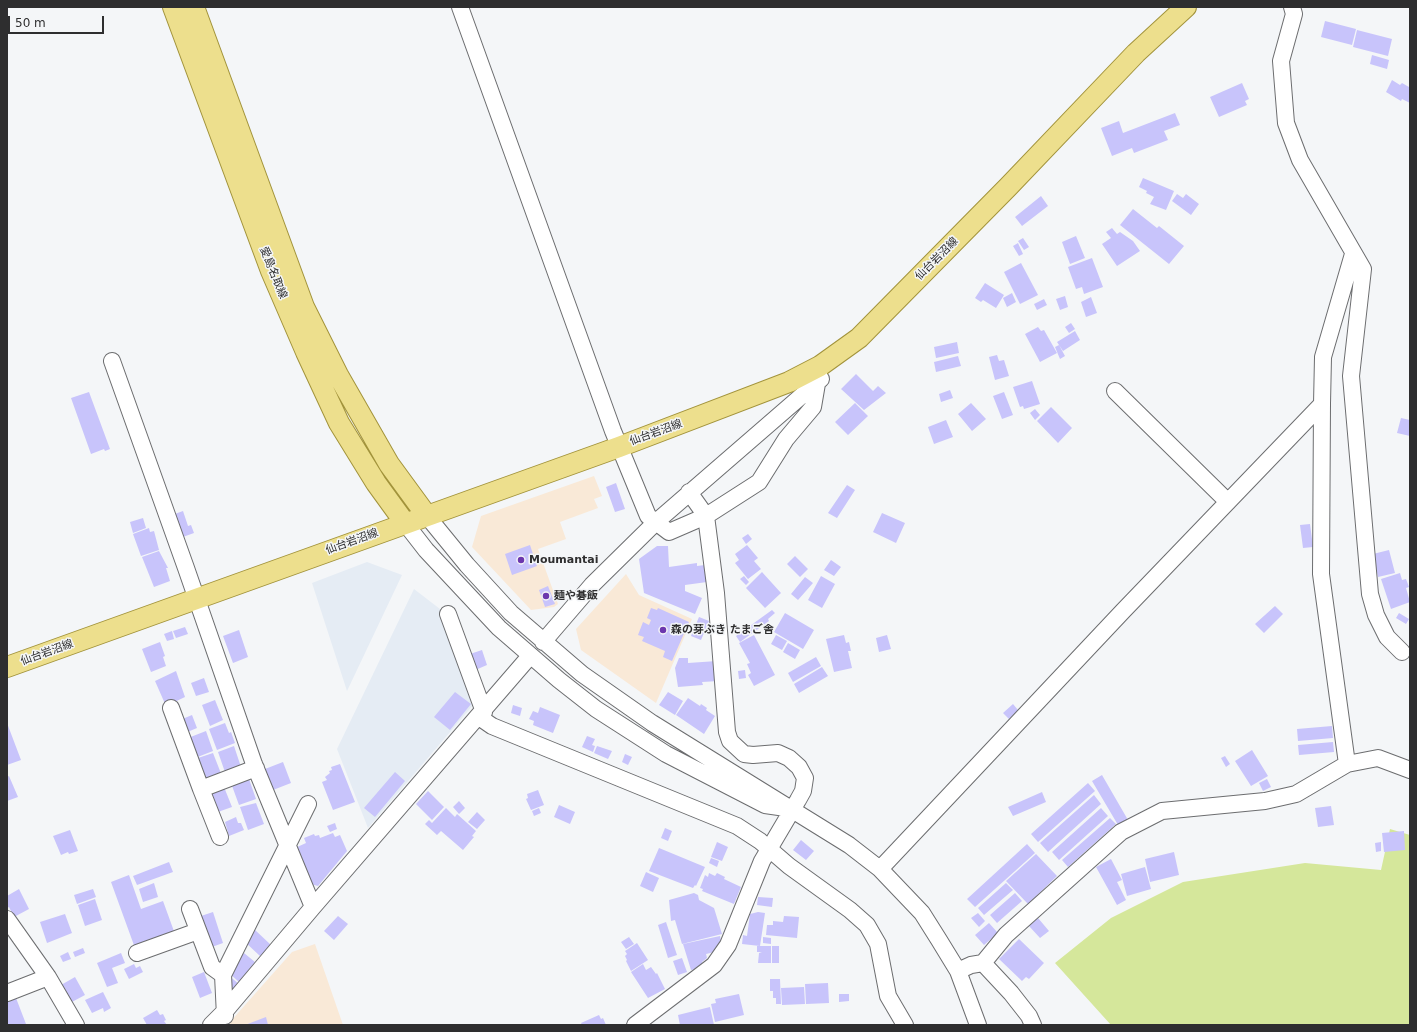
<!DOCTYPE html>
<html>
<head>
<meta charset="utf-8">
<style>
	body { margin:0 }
	#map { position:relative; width:1417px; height:1032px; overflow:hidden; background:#f4f6f8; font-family:"DejaVu Sans",sans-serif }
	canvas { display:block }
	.frame { position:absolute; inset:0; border:8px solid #2e2e2f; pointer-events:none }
	.scale { position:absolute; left:8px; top:16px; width:96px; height:18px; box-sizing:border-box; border:2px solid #2e2e2f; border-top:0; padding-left:5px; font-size:12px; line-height:14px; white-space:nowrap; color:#2e2e2f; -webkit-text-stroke:3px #f4f6f8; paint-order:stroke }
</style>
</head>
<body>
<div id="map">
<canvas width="1417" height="1032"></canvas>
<div class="frame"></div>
<div class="scale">50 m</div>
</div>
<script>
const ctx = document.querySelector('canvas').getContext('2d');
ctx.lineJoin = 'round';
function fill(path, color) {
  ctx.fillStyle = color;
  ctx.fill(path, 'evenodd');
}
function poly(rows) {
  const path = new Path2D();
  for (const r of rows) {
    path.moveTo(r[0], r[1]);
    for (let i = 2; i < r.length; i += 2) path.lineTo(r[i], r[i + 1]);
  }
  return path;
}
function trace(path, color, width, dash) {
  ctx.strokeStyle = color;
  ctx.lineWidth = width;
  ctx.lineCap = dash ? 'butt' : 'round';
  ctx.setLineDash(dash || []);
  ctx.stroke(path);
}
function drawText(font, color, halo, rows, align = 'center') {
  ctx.font = font + ' "DejaVu Sans","Noto Sans JP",sans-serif';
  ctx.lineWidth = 3;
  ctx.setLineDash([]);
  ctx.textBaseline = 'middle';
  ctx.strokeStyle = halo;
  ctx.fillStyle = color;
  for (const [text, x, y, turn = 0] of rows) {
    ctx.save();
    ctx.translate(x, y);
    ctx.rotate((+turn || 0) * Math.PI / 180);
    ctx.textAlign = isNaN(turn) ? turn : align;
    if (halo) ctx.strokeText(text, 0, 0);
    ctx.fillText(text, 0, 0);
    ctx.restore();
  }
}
const commercial = poly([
	[594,476,602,496,594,499,598,508,560,522,566,539,538,549,558,604,554,607,531,610,472,547,481,516],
	[626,574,639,595,692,619,656,703,581,650,576,629],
	[315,944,343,1025,230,1025,230,1022,292,952]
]);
const built = poly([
	[367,562,402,575,347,691,312,583],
	[414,589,440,609,474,704,368,828,337,749]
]);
const green = poly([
	[1390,829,1410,835,1410,1025,1111,1025,1055,963,1111,918,1183,882,1305,863,1381,870]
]);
const building = poly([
	[1325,21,1356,29,1352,45,1321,37],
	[1357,30,1392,39,1388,56,1353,47],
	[1372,55,1389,60,1387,69,1370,64],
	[1392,80,1400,85,1402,83,1409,87,1410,84,1410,103,1402,99,1401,101,1386,92],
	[1242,83,1249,99,1245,101,1247,105,1219,117,1210,97],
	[1175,113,1180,125,1164,131,1168,140,1134,153,1132,148,1112,156,1101,128,1119,121,1123,133],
	[1143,178,1174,191,1166,210,1150,204,1154,197,1146,193,1147,191,1139,187],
	[1177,194,1183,198,1186,194,1199,204,1191,215,1172,201],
	[1041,196,1048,206,1022,226,1015,217],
	[1133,209,1157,228,1159,226,1184,246,1169,264,1120,225],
	[1112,228,1117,234,1120,232,1133,241,1140,251,1117,266,1102,244,1111,238,1106,232],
	[1076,236,1085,258,1070,264,1062,242],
	[1023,238,1029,247,1024,250,1018,241],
	[1018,243,1023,254,1019,256,1013,246],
	[1092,258,1103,287,1084,294,1082,287,1076,289,1068,267],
	[1021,263,1038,295,1020,304,1004,272],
	[985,283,1004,295,996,308,983,300,981,302,975,298],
	[1012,293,1016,302,1007,307,1003,298],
	[1065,296,1068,307,1060,310,1056,299],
	[1091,297,1097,313,1086,317,1081,302],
	[1044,299,1047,305,1037,310,1034,304],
	[1071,323,1075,329,1069,333,1065,327],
	[1038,327,1041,331,1044,330,1057,353,1040,362,1025,334],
	[1075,331,1080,340,1063,351,1057,342],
	[957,342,959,353,936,358,934,347],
	[1059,345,1065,356,1060,359,1055,347],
	[997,355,999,361,1004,360,1009,376,995,380,989,357],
	[958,356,961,366,936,372,934,362],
	[856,374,873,391,878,386,886,393,864,410,841,389],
	[1032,381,1040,404,1024,409,1023,406,1020,407,1013,387],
	[950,390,953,398,941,402,939,394],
	[89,392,110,449,105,451,104,449,91,454,71,398],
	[1004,392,1013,415,1002,419,993,396],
	[855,403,868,416,848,435,835,422],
	[971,403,986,419,972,431,958,414],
	[1051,407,1072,428,1058,443,1037,421],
	[1035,409,1040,415,1035,420,1030,413],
	[1401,418,1410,420,1410,436,1397,433],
	[946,420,953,437,934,444,928,427],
	[616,483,625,509,615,512,606,487],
	[847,485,855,490,837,518,828,513],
	[183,511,188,526,191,525,194,533,180,538,172,515],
	[882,513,905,523,896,543,873,532],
	[143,518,146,528,133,533,130,522],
	[1310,524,1313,547,1303,548,1300,525],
	[149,528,150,532,154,531,159,550,141,556,133,534],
	[748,534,752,539,746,544,742,538],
	[530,545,537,566,512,575,505,554],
	[747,545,758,558,754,561,761,569,748,579,735,563,739,560,735,554],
	[657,546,668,546,669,567,697,563,697,566,705,565,707,582,685,585,685,591,702,598,695,614,644,593,639,559],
	[1389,550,1395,573,1378,577,1373,554],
	[159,551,168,568,166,568,170,581,154,587,142,557],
	[795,556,808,569,800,577,787,564],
	[831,560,841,567,834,576,824,570],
	[762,572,781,593,765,608,746,588],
	[1400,573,1402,580,1406,579,1409,587,1406,588,1410,602,1391,609,1381,579],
	[744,576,749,582,746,585,740,579],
	[821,576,835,584,822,608,808,600],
	[805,577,813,583,798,600,791,594],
	[548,586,555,604,545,607,539,590],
	[1275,606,1283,614,1264,633,1255,624],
	[651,608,657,610,658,608,689,622,672,661,663,657,665,651,642,641,644,637,638,635,643,622,649,625,651,620,647,618],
	[772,610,775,613,768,619,769,621,740,642,736,636],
	[785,613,814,630,803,649,774,632],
	[1399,613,1409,619,1406,624,1396,618],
	[699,617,709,621,701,640,691,636],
	[185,627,188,634,176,638,173,631],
	[239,630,248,657,233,663,223,636],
	[172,631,174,639,167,641,164,634],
	[754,635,775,675,754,686,748,675,751,673,747,664,750,663,739,643],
	[776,635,787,641,782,650,771,644],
	[844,635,846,643,849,642,851,651,848,651,852,668,834,672,826,639],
	[887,635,891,649,879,652,876,638],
	[160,642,165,656,163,657,166,666,151,672,142,649],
	[788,643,800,650,795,659,783,652],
	[482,650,487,665,473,671,467,655],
	[816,657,821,666,793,682,788,673],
	[679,658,688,658,688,663,717,661,719,681,702,682,703,685,678,687,675,668],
	[822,667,828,676,799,693,794,684],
	[745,670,746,678,739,679,738,671],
	[176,671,185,697,166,706,155,681],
	[204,678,209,692,196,696,191,683],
	[455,692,471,704,450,730,434,717],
	[668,692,683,701,675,715,659,705],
	[688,698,700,706,701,704,707,708,706,710,715,716,704,734,676,715],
	[215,700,223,720,210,726,202,705],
	[1013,704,1018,710,1009,719,1003,713],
	[513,705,522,708,520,716,511,713],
	[540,707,560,715,553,733,533,725,534,721,529,719,533,711,538,713],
	[192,715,197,728,185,733,180,720],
	[7,723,21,760,7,765],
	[225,723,229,733,231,732,235,743,217,750,209,729],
	[1332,726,1333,738,1298,741,1297,729],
	[206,731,213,751,195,758,188,738],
	[587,736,595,739,592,745,595,746,593,752,582,747],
	[1333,742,1334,752,1299,755,1298,745],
	[234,746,242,770,226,775,218,752],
	[597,746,612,751,608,759,594,753],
	[1252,750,1268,776,1251,786,1235,761],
	[213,753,222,776,203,780,195,759],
	[625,754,632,757,628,765,622,762],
	[1225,756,1230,764,1226,767,1221,758],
	[283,762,291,783,273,790,265,769],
	[340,764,355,802,333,810,322,782,327,780,325,777,330,773,329,771,332,770,331,767],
	[395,772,405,781,375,817,364,808],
	[1102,775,1128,820,1118,825,1092,781],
	[9,776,18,797,7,801,7,777],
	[249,779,256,799,239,805,231,783],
	[1267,779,1271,787,1263,791,1259,783],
	[1088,783,1095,791,1038,842,1031,834],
	[224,787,232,807,215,813,208,793],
	[538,790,544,805,531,810,526,799,528,798,527,794],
	[428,791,444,807,432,820,416,804],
	[1042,792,1046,802,1013,816,1008,807],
	[1094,795,1101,804,1048,852,1040,843],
	[459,801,465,808,459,814,453,807],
	[256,803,264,824,248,830,240,807],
	[559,805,575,812,570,824,554,817],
	[1331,806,1334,825,1318,827,1315,808],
	[446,808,455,817,457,814,476,831,472,836,474,837,463,850,441,831,437,835,425,824,429,820,432,823],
	[539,808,541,813,534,816,532,811],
	[1101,808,1108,816,1059,860,1052,852],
	[477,812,485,820,477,829,468,822],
	[236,817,238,823,241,823,244,830,229,836,225,822],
	[1110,818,1116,824,1068,867,1062,860],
	[335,823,337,829,330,832,327,826],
	[665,828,672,831,668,841,661,838],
	[70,830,78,851,69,854,68,852,61,855,53,836],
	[1404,831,1405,850,1384,852,1382,833],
	[333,833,335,837,340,835,347,851,318,886,310,884,295,848,306,843,304,838,314,834,315,836,319,835,320,838],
	[801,840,814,851,806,860,793,850],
	[717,842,728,847,722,861,711,857],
	[1381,842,1381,851,1376,852,1375,843],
	[1027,844,1035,853,975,907,967,899],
	[659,848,705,867,696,886,695,885,693,888,649,871],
	[1174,852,1179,875,1150,882,1145,859],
	[1036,854,1057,876,1028,904,1006,881],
	[711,858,719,861,717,867,709,863],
	[1111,859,1122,880,1117,882,1126,900,1117,905,1096,867],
	[169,862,173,872,137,885,133,876],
	[1145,867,1151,889,1127,896,1121,874],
	[646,872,659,878,653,892,640,886],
	[709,873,715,876,717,873,725,877,724,879,741,887,734,904,702,891,703,889,700,888,705,875,708,877],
	[129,875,141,909,163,901,175,934,135,948,111,882],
	[154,883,158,897,143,902,139,889],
	[1006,883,1013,890,984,915,978,908],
	[19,889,29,909,14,917,9,907,7,908,7,896],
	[93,889,96,897,77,904,74,895],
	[694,893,698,895,699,900,714,908,722,934,682,944,675,920,671,921,669,900],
	[1015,893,1022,901,997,923,990,915],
	[758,897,773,898,772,907,757,905],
	[95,899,102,920,85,926,78,905],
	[213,912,223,943,209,948,198,917],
	[758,912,765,913,760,946,742,944,743,935,747,936,750,914],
	[978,913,985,921,979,927,971,918],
	[65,914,72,933,47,943,40,922],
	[338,916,348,924,334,940,324,931],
	[784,916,799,917,797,938,766,935,767,925,773,925,773,921,783,922],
	[1038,918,1049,931,1040,938,1029,926],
	[666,922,677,955,668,958,658,925],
	[989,923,998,933,984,945,975,935],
	[254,929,271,945,260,956,245,942],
	[720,936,722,945,718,945,719,951,706,954,707,958,702,962,703,965,701,968,691,970,683,944],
	[629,937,634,944,626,949,621,942],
	[763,937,771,938,771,944,763,943],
	[1019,939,1044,963,1029,979,1026,977,1022,981,999,959],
	[637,943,648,960,631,971,626,961,627,960,625,956,627,954,625,951],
	[757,946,771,946,771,963,758,963,759,953,762,952,757,952],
	[772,946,779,946,779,963,772,963],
	[83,948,85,953,75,957,73,952],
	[68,952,71,959,63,962,60,956],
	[121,953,125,963,112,968,118,983,107,987,97,963],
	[244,953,255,962,239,982,230,974,233,966],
	[682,958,687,972,678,975,673,961],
	[134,964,136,968,140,966,143,972,129,979,124,969],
	[643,964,646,970,651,967,656,974,657,973,665,989,648,998,631,972],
	[204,972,212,993,200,998,192,977],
	[228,975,239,984,230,993],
	[75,977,85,995,70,1003,61,985],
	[770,979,780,979,781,1004,776,1004,776,998,773,998,773,991,770,991],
	[828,983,829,1003,806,1004,805,984],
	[804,987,805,1004,782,1005,781,988],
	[103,992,111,1008,104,1012,103,1008,92,1013,85,1000],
	[739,994,744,1015,715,1022,711,1004,716,1003,715,999],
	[839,994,849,994,849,1001,839,1002],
	[16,998,26,1024,7,1025,7,1001],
	[710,1007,714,1025,680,1025,678,1015],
	[157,1010,160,1015,163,1014,166,1020,164,1021,167,1025,147,1025,143,1018],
	[599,1015,601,1019,603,1018,606,1025,582,1025,581,1023],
	[266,1017,268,1025,245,1025]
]);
const minor = poly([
	[460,7,613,431,648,516,669,532,706,516,759,482,786,439,813,407,820,366],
	[1292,7,1294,14,1281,61,1286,123,1300,160,1363,269,1351,376,1370,594,1376,615,1387,637,1402,652],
	[112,361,186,568,254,764,313,907],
	[1115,391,1228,502],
	[427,516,467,565,511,613,582,674,652,723,849,845,880,869,922,913,939,940,958,971,978,1025],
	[405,523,426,550,499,628,559,680,596,709,666,754,765,805,786,808],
	[448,614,484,712],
	[543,642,592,585,656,522,821,379],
	[171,708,201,789],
	[479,717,492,726,737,826,760,841,789,866,850,910,867,925,878,944,888,996,905,1025],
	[1347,764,1321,574,1322,404,1323,357,1353,254],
	[220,837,201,789,256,768],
	[880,869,1123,611,1322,404],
	[190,909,212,967,223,975,225,1016],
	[7,919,48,977,76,1025],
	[137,953,198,931],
	[983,963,1011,993,1029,1016,1033,1025],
	[958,971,971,965,983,963,1006,935,1121,832,1162,811,1265,801,1296,794,1347,764,1378,758,1410,770],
	[223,975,308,804],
	[7,993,48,977],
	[211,1025,226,1010,313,907,530,656],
	[635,1025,714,965,728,945,762,861,798,800,803,791,805,778,799,767,789,758,778,753,753,755,744,754,730,741,727,732,716,593,706,516,689,492]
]);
const major = poly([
	[173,7,271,271,306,352,339,423,376,483,405,523],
	[194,7,304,307,338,375,389,464,427,516],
	[7,667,619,447,789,382,820,366,859,338,1008,187,1136,53,1186,7]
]);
const markers = [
	[521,560,4,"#6c37ae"],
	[546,596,4,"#6c37ae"],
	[663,630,4,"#6c37ae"]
];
const streetNames = [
	["仙台岩沼線",937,259,-45],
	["愛島名取線",273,273,68],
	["仙台岩沼線",656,433,-20],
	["仙台岩沼線",352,542,-20],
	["仙台岩沼線",47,653,-20]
];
const poiNames = [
	["Moumantai",529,560],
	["麺や碁飯",554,596],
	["森の芽ぶき たまご舎",671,630]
];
fill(commercial, '#f9e9d7');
fill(built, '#e5ecf4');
fill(green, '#d5e79b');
fill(building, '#c8c4fb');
trace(minor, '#6c6d6f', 18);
trace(major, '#a2933b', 22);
trace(minor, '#fff', 16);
trace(major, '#eddf8d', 20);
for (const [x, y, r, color] of markers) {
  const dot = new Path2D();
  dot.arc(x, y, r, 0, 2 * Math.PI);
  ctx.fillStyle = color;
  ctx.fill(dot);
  trace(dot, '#f4f6f8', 1.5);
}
drawText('11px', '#2e2e2f', '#f4f6f8', streetNames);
drawText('bold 11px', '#2e2e2f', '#f4f6f8', poiNames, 'left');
</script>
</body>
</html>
